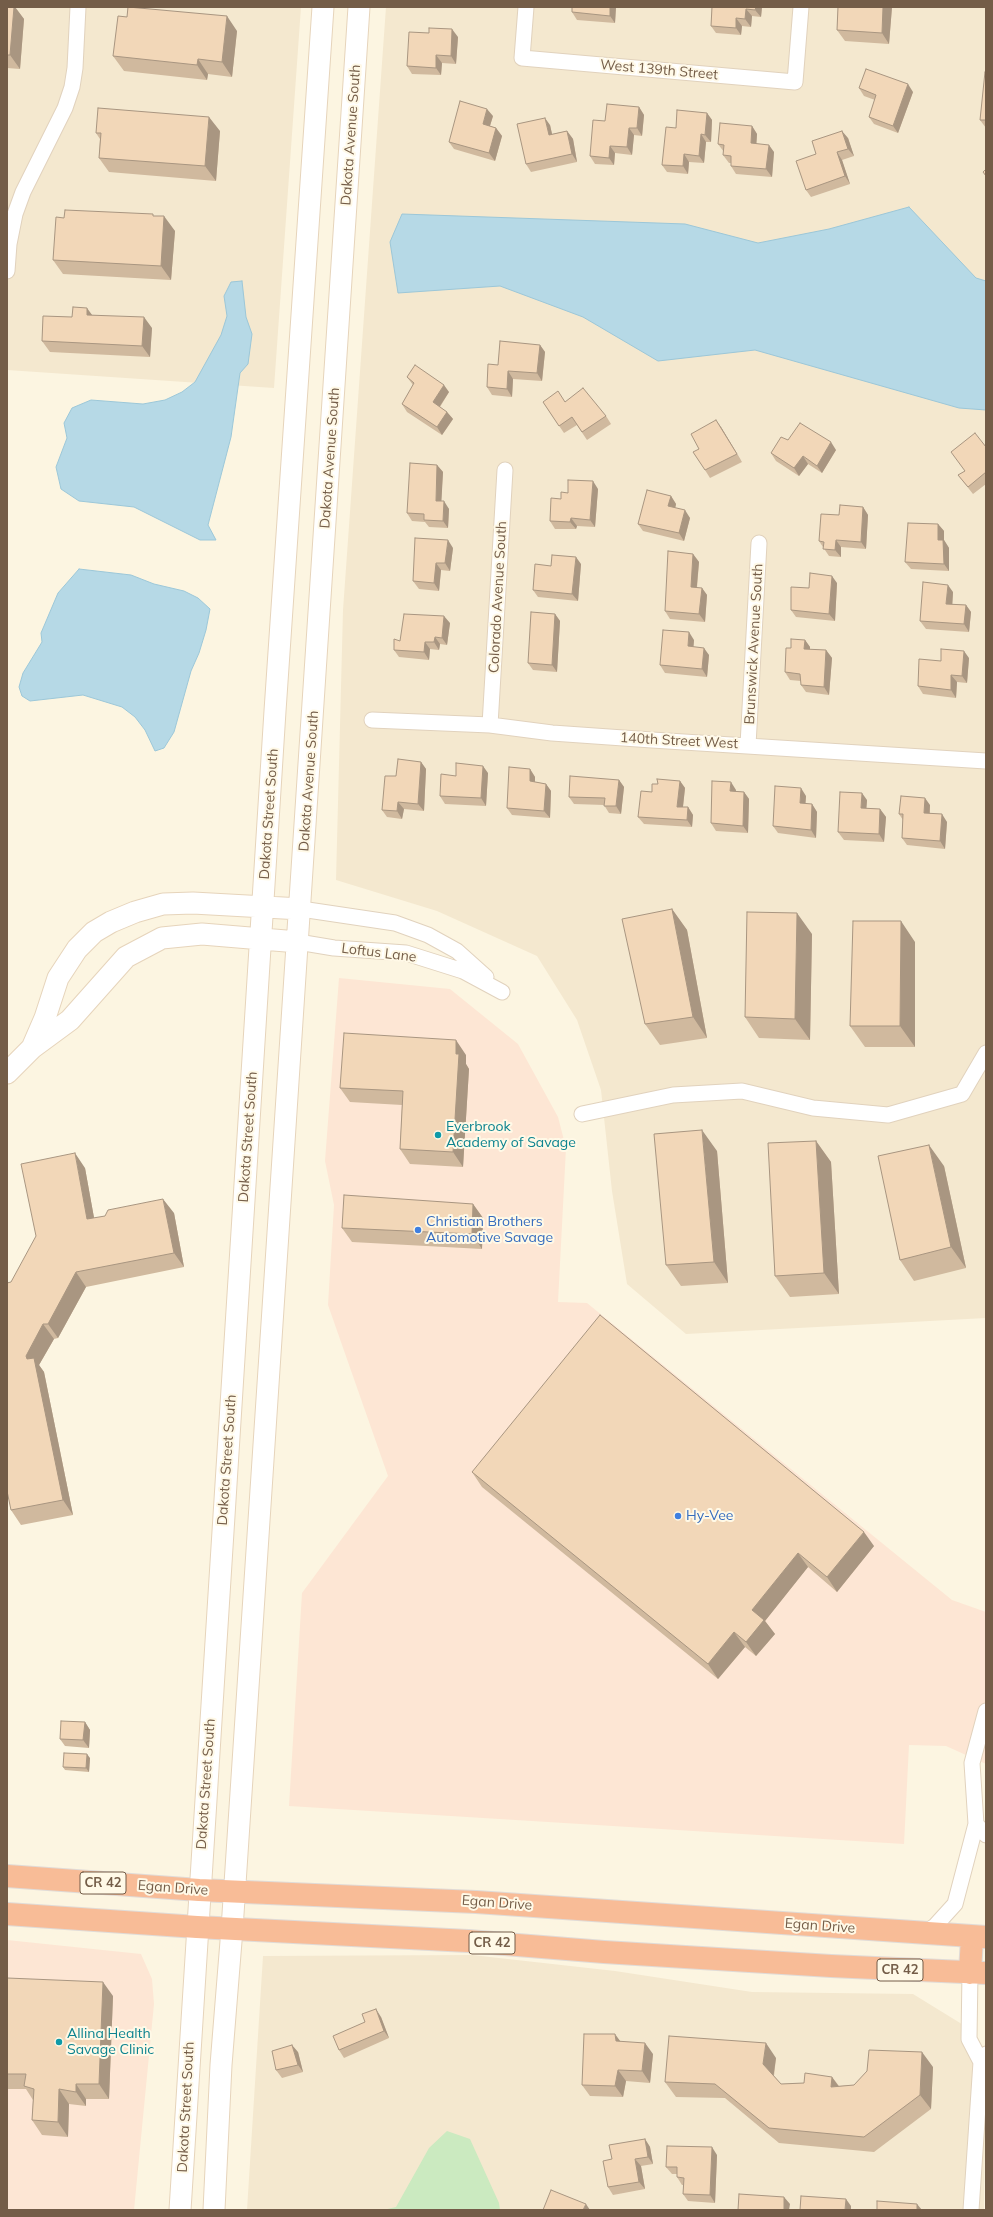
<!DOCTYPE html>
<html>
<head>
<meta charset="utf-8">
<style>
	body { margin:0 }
	#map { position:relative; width:993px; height:2217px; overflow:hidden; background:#fcf5e1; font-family:Mulish,sans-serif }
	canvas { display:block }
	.frame { position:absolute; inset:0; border:8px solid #745d48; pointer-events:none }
</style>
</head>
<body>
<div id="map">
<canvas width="993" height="2217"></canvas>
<div class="frame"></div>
</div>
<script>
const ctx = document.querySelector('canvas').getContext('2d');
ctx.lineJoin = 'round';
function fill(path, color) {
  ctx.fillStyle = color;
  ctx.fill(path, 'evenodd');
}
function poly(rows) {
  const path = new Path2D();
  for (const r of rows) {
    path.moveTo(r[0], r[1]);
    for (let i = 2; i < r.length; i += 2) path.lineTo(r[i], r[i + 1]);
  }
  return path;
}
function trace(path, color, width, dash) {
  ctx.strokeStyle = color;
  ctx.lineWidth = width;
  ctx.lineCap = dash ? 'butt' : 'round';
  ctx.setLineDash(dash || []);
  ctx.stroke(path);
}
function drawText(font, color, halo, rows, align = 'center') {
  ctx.font = font + ' Mulish,sans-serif';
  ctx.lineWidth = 4;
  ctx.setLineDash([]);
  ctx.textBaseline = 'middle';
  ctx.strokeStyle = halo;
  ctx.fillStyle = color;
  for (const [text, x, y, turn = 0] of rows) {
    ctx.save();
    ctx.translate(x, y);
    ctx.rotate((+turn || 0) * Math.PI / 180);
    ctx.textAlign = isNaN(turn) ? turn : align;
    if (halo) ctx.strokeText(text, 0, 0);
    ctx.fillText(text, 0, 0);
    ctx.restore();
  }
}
const residential = poly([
	[7,7,301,7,274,388,7,370],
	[386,7,986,7,986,1318,686,1334,627,1284,612,1191,601,1090,577,1020,537,956,437,911,336,880,343,610],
	[472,1955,615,1971,752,1992,913,1994,965,2026,986,2072,984,2210,247,2210,263,1956]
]);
const commercial = poly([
	[339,978,450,989,518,1044,558,1117,566,1148,558,1302,587,1303,952,1600,986,1612,986,1764,946,1746,909,1745,904,1844,289,1806,302,1593,388,1476,328,1305,334,1205,325,1161],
	[7,1940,141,1954,152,1979,154,2004,134,2210,7,2210]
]);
const green = poly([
	[447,2131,470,2139,499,2203,500,2210,383,2210,396,2207,429,2148]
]);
const water = poly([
	[909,207,976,278,986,281,986,410,959,408,755,350,658,361,583,317,500,286,398,293,390,242,402,214,685,224,758,243,829,229,909,207],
	[242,281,246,317,252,334,248,364,240,373,231,437,208,525,216,540,200,540,134,507,79,501,61,489,56,467,67,438,64,423,72,408,91,400,143,404,165,400,182,392,195,382,221,335,227,316,224,296,231,282,242,281],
	[79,569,131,575,154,584,184,591,198,598,210,609,206,630,199,653,191,671,174,732,164,748,155,751,145,730,135,717,122,707,83,695,30,701,22,696,19,687,23,673,42,642,41,633,58,593,79,569]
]);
const street = poly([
	[526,7,522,58,795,82,801,7],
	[7,271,9,244,15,214,23,192,65,108,72,87,75,68,78,7],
	[372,720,490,725,552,733,652,740,986,761],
	[490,725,505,470],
	[748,745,759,543],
	[301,909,395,923,428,935,457,951,486,977],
	[298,942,334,948,406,953,463,971,502,992],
	[582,1114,673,1095,742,1091,813,1108,888,1115,962,1094,986,1053],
	[976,1824,972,1763,986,1711],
	[923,1934,935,1926,955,1904,976,1824,986,1835],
	[970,1973,969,2039,981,2062,986,2054],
	[971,2210,981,2062]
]);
const secondary = poly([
	[32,1048,45,1018,58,978,77,949,94,932,111,922,135,912,163,904,193,903,301,909],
	[7,1073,32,1048,70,1020,126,957,162,938,202,934,298,942],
	[180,2210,275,711,323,7],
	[214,2210,221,2065,232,1929,359,7]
]);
const highway = poly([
	[7,1876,199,1890,476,1902,986,1937],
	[7,1914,197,1927,468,1941,604,1952,831,1966,986,1973],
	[970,1973,972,1937]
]);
const wall = poly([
	[7,7,15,7,24,19,20,69,7,68],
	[572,7,616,7,615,23,577,20,572,12],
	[712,7,762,7,761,17,752,16,751,27,742,26,741,35,716,33,711,26],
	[838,7,892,7,889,44,845,41,837,30],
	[237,31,232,77,208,74,207,80,124,71,113,56],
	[458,37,456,64,442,63,441,75,412,74,407,66],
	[986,72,986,128,980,120],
	[859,88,913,92,898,133,874,124,869,117,875,100,864,96],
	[639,107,644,115,642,136,634,135,632,155,615,153,614,165,595,164,590,156,605,121],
	[707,113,712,120,711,142,706,142,704,163,689,162,688,174,667,172,662,165,676,128],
	[493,116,490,126,496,128,502,136,495,161,454,149,449,142],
	[550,125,552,134,567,131,573,139,577,162,531,172,526,164],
	[752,126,757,134,756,144,774,152,772,177,736,174,731,166,731,163,729,163,723,155,724,152,718,144],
	[220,131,216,181,109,172,99,158,100,139,96,133],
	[848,138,854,156,842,160,850,184,811,197,806,190,816,154],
	[155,216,175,231,171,280,63,274,53,260,64,218],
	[92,315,152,328,150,357,50,352,42,341,72,317],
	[540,345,545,352,542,381,513,379,512,397,492,395,487,387,498,365],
	[407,377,449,392,440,407,447,412,453,419,442,435,407,412,402,404,413,385],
	[543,402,565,402,606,416,611,424,587,440,577,425,564,433],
	[721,427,742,462,710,478,705,470,699,449],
	[788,440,836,450,822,473,808,464,799,476,776,461,771,453],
	[986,447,986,484,973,494,958,475,965,471],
	[437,465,443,472,441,501,449,509,448,528,429,527,425,522,412,521,407,513],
	[598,489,595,527,577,526,576,529,555,529,550,521,568,493],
	[671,496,676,504,675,508,690,518,684,541,643,531,638,524],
	[863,507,868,515,866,549,841,547,841,557,829,556,819,541,839,515],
	[938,524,944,531,944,540,949,548,949,571,911,569,905,562],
	[453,548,450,571,441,570,439,591,419,589,413,581],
	[693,554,699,562,697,588,702,588,707,595,705,622,670,619,665,611],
	[581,564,578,601,538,597,533,590,551,566],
	[837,583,835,621,796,617,791,610,809,588],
	[953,592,952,604,966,605,971,612,969,632,926,629,920,621],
	[555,614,560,621,557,672,533,670,528,663],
	[450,623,447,645,440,644,439,650,430,649,429,660,399,657,394,650,400,641],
	[694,640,693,647,709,655,707,677,665,673,660,665],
	[805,640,810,647,810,650,826,650,832,658,829,695,806,692,801,685,801,681,790,680,785,672,791,648],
	[969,658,967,683,957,682,956,698,923,694,918,686,941,661],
	[421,762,426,769,424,811,404,809,402,819,387,817,382,810],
	[530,769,535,777,535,782,546,784,551,791,550,818,512,815,507,808],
	[488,773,486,806,445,804,440,796,456,776],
	[619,780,624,787,621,814,609,813,604,805,574,804,569,797],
	[680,781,685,788,683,807,688,807,693,815,692,827,644,824,638,817,652,792,658,784],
	[736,790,736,791,744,792,749,799,748,833,716,831,711,823],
	[806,796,805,804,812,804,817,812,816,838,778,833,773,826],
	[867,800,866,808,880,809,886,817,884,842,844,840,838,832],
	[930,805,930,813,947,822,945,849,907,845,902,838,903,820,899,814],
	[672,909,687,930,707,1038,660,1045,645,1024],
	[812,934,810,1040,759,1038,745,1017],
	[915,942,915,1047,865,1047,850,1026],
	[466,1055,466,1064,469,1069,463,1167,410,1164,400,1149,402,1105,350,1102,340,1088],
	[816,1141,831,1162,839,1294,790,1297,775,1276],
	[717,1151,728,1283,681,1286,666,1265],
	[944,1166,966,1268,914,1281,900,1260],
	[85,1168,94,1218,174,1213,184,1267,86,1287,58,1338,54,1339,39,1365,44,1372,73,1515,21,1525,11,1510,11,1282],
	[473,1204,483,1218,482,1249,352,1242,342,1228],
	[472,1472,874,1546,837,1592,808,1567,765,1621,775,1634,756,1656,745,1647,718,1679,482,1487],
	[85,1722,90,1730,89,1748,65,1746,60,1739],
	[90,1758,89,1772,65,1770,63,1767],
	[7,1978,113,1996,109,2099,86,2099,86,2106,69,2104,68,2137,42,2135,32,2120,33,2100,26,2089,7,2089],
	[381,2017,389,2038,344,2058,339,2050,365,2022],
	[298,2052,303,2072,282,2078,276,2070],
	[653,2054,650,2083,626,2081,623,2097,590,2096,582,2085],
	[776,2058,774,2076,781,2084,804,2083,832,2077,839,2086,854,2085,933,2067,931,2109,874,2152,779,2143,725,2098,676,2097,665,2082],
	[645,2139,650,2147,653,2164,641,2166,645,2189,613,2195,608,2187,612,2159],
	[717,2155,715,2203,688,2201,683,2194,683,2185,682,2185,677,2177,677,2174,672,2174,666,2167]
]);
const shadedWall = poly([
	[14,7,15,7,24,19,20,69,10,55],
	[610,7,616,7,615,23,610,16],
	[756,7,762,7,761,17,755,10],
	[883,7,892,7,889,44,882,33],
	[746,9,752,16,751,27,745,19],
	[227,16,237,31,232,77,222,62],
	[736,18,742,26,741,35,736,28],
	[452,29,458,37,456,64,451,56],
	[436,55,442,63,441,75,436,68],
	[198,59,208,74,207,80,197,65],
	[908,84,913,92,898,133,893,126],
	[639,107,644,115,642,136,637,128],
	[487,109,493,116,488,132,483,124],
	[707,113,712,120,711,142,705,135],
	[209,117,220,131,216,181,205,166],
	[545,118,550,125,554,143,549,135],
	[752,126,757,134,756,151,751,143],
	[496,128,502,136,495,161,489,153],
	[629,128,634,135,632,155,627,147],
	[567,131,573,139,577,162,572,154],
	[842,131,848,138,854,156,848,149],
	[701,134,706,142,704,163,699,156],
	[769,145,774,152,772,177,766,169],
	[610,146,615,153,614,165,609,158],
	[837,152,842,160,850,184,845,176],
	[684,154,689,162,688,174,683,166],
	[164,216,175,231,171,280,161,266],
	[87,308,95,319,87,315],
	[144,317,152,328,150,357,142,346],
	[540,345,545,352,542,381,537,373],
	[508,371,513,379,512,397,507,389],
	[444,385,449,392,438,409,433,402],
	[447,412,453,419,442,435,437,427],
	[716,420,721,427,742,462,737,454],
	[831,442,836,450,822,473,817,466],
	[803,456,808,464,799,476,794,468],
	[437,465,443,472,441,509,436,501],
	[593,481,598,489,595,527,590,520],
	[671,496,676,504,674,514,668,506],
	[444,501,449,509,448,528,443,521],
	[863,507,868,515,866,549,861,542],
	[685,510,690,518,684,541,679,533],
	[571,518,577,526,576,529,570,522],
	[938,524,944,531,944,540,949,548,949,571,944,564,938,540],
	[448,540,453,548,450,571,445,563],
	[836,540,841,547,841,557,835,550],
	[693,554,699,562,696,595,691,587],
	[576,557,581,564,578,601,572,594],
	[436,563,441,570,439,591,434,583],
	[832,576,837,583,835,621,829,614],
	[948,585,953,592,952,611,946,604],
	[702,588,707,595,705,622,699,614],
	[966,605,971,612,969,632,964,624],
	[555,614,560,621,557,672,552,665],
	[444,616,450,623,447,645,442,638],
	[689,632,694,640,693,654,688,646],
	[435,637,440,644,439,650,434,642],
	[805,640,810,647,810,657,804,649],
	[425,642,430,649,429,660,424,652],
	[704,648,709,655,707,677,702,669],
	[826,650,832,658,829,695,824,687],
	[964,651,969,658,967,683,962,676],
	[951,675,957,682,956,698,951,690],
	[421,762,426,769,424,811,418,804],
	[483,766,488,773,486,806,481,798],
	[530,769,535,777,535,789,530,781],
	[619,780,624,787,621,814,616,806],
	[680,781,685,788,682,815,677,807],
	[731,782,736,790,735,798,730,791],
	[546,784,551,791,550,818,544,811],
	[801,788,806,796,805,811,800,803],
	[744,792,749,799,748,833,743,826],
	[862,793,867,800,866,815,861,808],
	[925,798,930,805,929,820,924,813],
	[398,802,404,809,402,819,397,811],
	[812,804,817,812,816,838,811,830],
	[688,807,693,815,692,827,687,820],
	[880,809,886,817,884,842,879,834],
	[942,814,947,822,945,849,940,841],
	[672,909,687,930,707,1038,693,1017],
	[797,913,812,934,810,1040,795,1019],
	[901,921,915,942,915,1047,900,1026],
	[456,1040,466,1055,466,1064,469,1069,463,1167,453,1152],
	[702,1130,717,1151,728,1283,714,1262],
	[816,1141,831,1162,839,1294,824,1273],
	[929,1145,944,1166,966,1268,951,1247],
	[75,1153,85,1168,97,1234,87,1219],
	[163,1199,174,1213,184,1267,174,1253],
	[473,1204,483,1218,482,1249,472,1234],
	[76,1272,86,1287,58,1338,48,1324],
	[43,1324,54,1339,39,1365,44,1372,73,1515,63,1500,26,1356],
	[864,1532,874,1546,837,1592,827,1577],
	[798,1553,808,1567,765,1621,775,1634,756,1656,746,1642,752,1610],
	[734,1632,745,1647,718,1679,708,1664],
	[85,1722,90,1730,89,1748,83,1740],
	[87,1754,90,1758,89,1772,86,1768],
	[103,1982,113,1996,109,2099,99,2084],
	[376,2009,381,2017,389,2038,384,2031],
	[615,2034,623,2045,616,2041],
	[645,2043,653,2054,650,2083,642,2071],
	[766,2043,776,2058,773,2079,763,2064],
	[292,2045,298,2052,303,2072,298,2065],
	[922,2052,933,2067,931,2109,920,2095],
	[618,2070,626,2081,623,2097,615,2086],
	[832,2077,842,2091,831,2087],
	[76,2084,86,2099,86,2106,76,2092],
	[59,2089,69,2104,68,2137,58,2122],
	[645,2139,650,2147,653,2164,648,2157],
	[712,2147,717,2155,715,2203,710,2195],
	[635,2159,641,2166,645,2189,639,2182],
	[784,2197,790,2204,789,2210,784,2210],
	[846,2199,851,2206,851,2210,845,2210],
	[586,2204,590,2210,583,2210],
	[917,2204,922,2210,917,2210]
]);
const building = poly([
	[7,7,14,7,10,55,7,55,7,7],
	[128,7,227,16,222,62,198,59,197,65,113,56,118,16,127,17,128,7],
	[572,7,610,7,610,16,572,12,572,7],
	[712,7,756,7,755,10,746,9,745,19,736,18,736,28,711,26,712,7],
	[838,7,883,7,882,33,837,30,838,7],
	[429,28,452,29,451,56,436,55,436,68,407,66,409,32,429,33,429,28],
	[866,69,908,84,893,126,869,117,876,95,859,88,866,69],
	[985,72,986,72,986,120,980,120,985,72],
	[460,101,487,109,483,124,496,128,489,153,449,142,460,101],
	[607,104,639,107,637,128,629,128,627,147,610,146,609,158,590,156,593,120,605,121,607,104],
	[98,108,209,117,205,166,99,158,101,133,96,133,98,108],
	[677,110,707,113,705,135,701,134,699,156,684,154,683,166,662,165,666,127,676,128,677,110],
	[545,118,549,135,567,131,572,154,526,164,517,124,545,118],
	[720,123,752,126,751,143,769,145,766,169,731,166,731,156,723,155,724,145,718,144,720,123],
	[842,131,848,149,837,152,845,176,806,190,796,161,816,154,812,141,842,131],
	[986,169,986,176,983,172,986,169],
	[65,210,153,214,153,216,164,216,161,266,53,260,56,217,64,218,65,210],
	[73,307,87,308,87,315,144,317,142,346,42,341,43,316,72,317,73,307],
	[500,341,540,345,537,373,508,371,507,389,487,387,488,364,498,365,500,341],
	[415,365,444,385,433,402,447,412,437,427,402,404,414,383,407,377,415,365],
	[583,388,606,416,582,432,572,417,559,426,543,402,558,391,565,402,583,388],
	[716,420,737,454,705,470,693,452,699,449,691,434,716,420],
	[800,423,831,442,817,466,803,456,794,468,771,453,781,437,788,440,800,423],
	[975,433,986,447,986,472,968,487,958,475,965,471,951,452,975,433],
	[410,463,437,465,436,501,444,501,443,521,424,520,424,514,407,513,410,463],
	[568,480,593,481,590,520,571,518,570,522,550,521,551,498,561,499,561,492,568,493,568,480],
	[647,490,671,496,668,506,685,510,679,533,638,524,647,490],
	[840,505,863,507,861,542,836,540,835,550,823,549,824,542,819,541,821,514,839,515,840,505],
	[908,523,938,524,938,540,943,540,944,564,905,562,908,523],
	[415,538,448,540,445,563,436,563,434,583,413,581,415,538],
	[668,551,693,554,691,587,702,588,699,614,665,611,668,551],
	[552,555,576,557,572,594,533,590,535,564,551,566,552,555],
	[810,573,832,576,829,614,791,610,791,587,809,588,810,573],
	[923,582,948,585,946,604,966,605,964,624,920,621,923,582],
	[531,612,555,614,552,665,528,663,531,612],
	[404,614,444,616,442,638,435,637,434,642,425,642,424,652,394,650,394,639,400,641,404,614],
	[663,630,689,632,688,646,704,648,702,669,660,665,663,630],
	[791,639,805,640,804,649,826,650,824,687,801,685,800,674,785,672,786,648,791,648,791,639],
	[941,649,964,651,962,676,951,675,951,690,918,686,919,659,941,661,941,649],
	[398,759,421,762,418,804,398,802,397,811,382,810,385,776,396,776,398,759],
	[456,763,483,766,481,798,440,796,441,774,456,776,456,763],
	[509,767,530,769,530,781,546,784,544,811,507,808,509,767],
	[570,776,619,780,616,806,604,806,605,798,569,797,570,776],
	[657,779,680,781,677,807,688,807,687,820,638,817,641,791,652,792,652,784,658,784,657,779],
	[712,781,731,782,730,791,744,792,743,826,711,823,712,781],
	[775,786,801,788,800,803,812,804,811,830,773,826,775,786],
	[840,792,862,793,861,808,880,809,879,834,838,832,840,792],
	[901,796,925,798,924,813,942,814,940,841,902,838,903,814,899,814,901,796],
	[672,909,693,1017,645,1024,622,919,672,909],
	[747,912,797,913,795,1019,745,1017,747,912],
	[853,921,901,921,900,1026,850,1026,853,921],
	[344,1033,456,1040,456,1054,459,1054,453,1152,400,1149,403,1091,340,1088,344,1033],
	[702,1130,714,1262,666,1265,654,1134,702,1130],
	[816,1141,824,1273,775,1276,768,1143,816,1141],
	[929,1145,951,1247,900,1260,878,1156,929,1145],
	[75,1153,87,1219,105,1216,108,1210,163,1199,174,1253,76,1272,48,1324,43,1324,26,1356,27,1359,34,1358,63,1500,11,1510,7,1491,7,1283,11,1282,36,1236,21,1164,75,1153],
	[344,1195,473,1204,472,1234,342,1228,344,1195],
	[600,1315,864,1532,827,1577,798,1553,752,1610,764,1620,746,1642,734,1632,708,1664,472,1472,600,1315],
	[61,1721,85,1722,83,1740,60,1739,61,1721],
	[64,1753,87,1754,86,1768,63,1767,64,1753],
	[7,1978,103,1982,99,2084,76,2084,76,2092,59,2089,58,2122,32,2120,34,2089,24,2086,26,2074,7,2074,7,1978],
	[376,2009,384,2031,339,2050,333,2036,365,2022,362,2014,376,2009],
	[584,2034,615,2034,616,2041,645,2043,642,2071,618,2070,615,2086,582,2085,584,2034],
	[669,2036,766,2043,763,2064,781,2084,804,2083,805,2073,832,2077,831,2087,854,2085,867,2071,869,2050,922,2052,920,2095,864,2137,769,2128,715,2084,665,2082,669,2036],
	[292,2045,298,2065,276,2070,272,2051,292,2045],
	[645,2139,648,2157,635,2159,639,2182,608,2187,603,2161,612,2159,609,2145,645,2139],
	[667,2146,712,2147,710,2195,683,2194,684,2178,677,2177,677,2167,666,2167,667,2146],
	[551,2190,586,2204,583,2210,543,2210,551,2190],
	[739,2194,784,2197,784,2210,738,2210,739,2194],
	[801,2196,846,2199,845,2210,800,2210,801,2196],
	[877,2201,917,2204,917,2210,877,2210,877,2201]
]);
const markers = [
	[438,1135,4,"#0f9aa8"],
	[418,1230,4,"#3f7fe0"],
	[678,1516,4,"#3f7fe0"],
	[59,2042,4,"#0f9aa8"]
];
const shields = [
	[103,1883,46],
	[492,1943,46],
	[900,1970,46]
];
const shieldNames = [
	["CR 42",103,1883],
	["CR 42",492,1943],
	["CR 42",900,1970]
];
const streetNames = [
	["West 139th Street",659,70,5],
	["Dakota Avenue South",351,135,-86],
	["Dakota Avenue South",330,458,-86],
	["Colorado Avenue South",498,597,-87],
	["Brunswick Avenue South",754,644,-87],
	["140th Street West",679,741,3],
	["Dakota Avenue South",309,781,-86],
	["Dakota Street South",269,814,-86],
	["Loftus Lane",379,953,7],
	["Dakota Street South",248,1137,-86],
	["Dakota Street South",227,1460,-86],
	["Dakota Street South",206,1784,-86],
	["Egan Drive",173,1888,4],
	["Egan Drive",497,1903,4],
	["Egan Drive",820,1926,4],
	["Dakota Street South",186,2107,-87]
];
const cultureNames = [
	["Everbrook",446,1127],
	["Academy of Savage",446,1143],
	["Allina Health",67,2034],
	["Savage Clinic",67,2050]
];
const shopNames = [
	["Christian Brothers",426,1222],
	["Automotive Savage",426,1238],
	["Hy-Vee",686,1516]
];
fill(residential, '#f4e8cf');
fill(commercial, '#fde6d4');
fill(green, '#cbeac0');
fill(water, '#b6d9e6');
trace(water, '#9cc7d8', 1);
trace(street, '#e1d2bd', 17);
trace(secondary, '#e6d4bb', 23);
trace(highway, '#e0dbd7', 24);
trace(street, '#fff', 15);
trace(secondary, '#fff', 21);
trace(highway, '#f8bc97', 22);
fill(wall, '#d0b99e');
fill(shadedWall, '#a99681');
fill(building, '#f2d7b8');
trace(building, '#a99681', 1);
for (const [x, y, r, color] of markers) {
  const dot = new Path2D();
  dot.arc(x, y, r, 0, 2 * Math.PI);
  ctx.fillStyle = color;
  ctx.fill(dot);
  trace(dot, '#fff9e7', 1.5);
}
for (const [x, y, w] of shields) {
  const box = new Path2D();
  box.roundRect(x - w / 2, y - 11, w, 22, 3);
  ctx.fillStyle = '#fff9e7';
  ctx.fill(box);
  trace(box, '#745d48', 1);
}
drawText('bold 13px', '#745d48', null, shieldNames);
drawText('14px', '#745d48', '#fff9e7', streetNames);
drawText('14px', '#0d838f', '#fff9e7', cultureNames, 'left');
drawText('14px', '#366cbe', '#fff9e7', shopNames, 'left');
</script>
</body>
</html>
